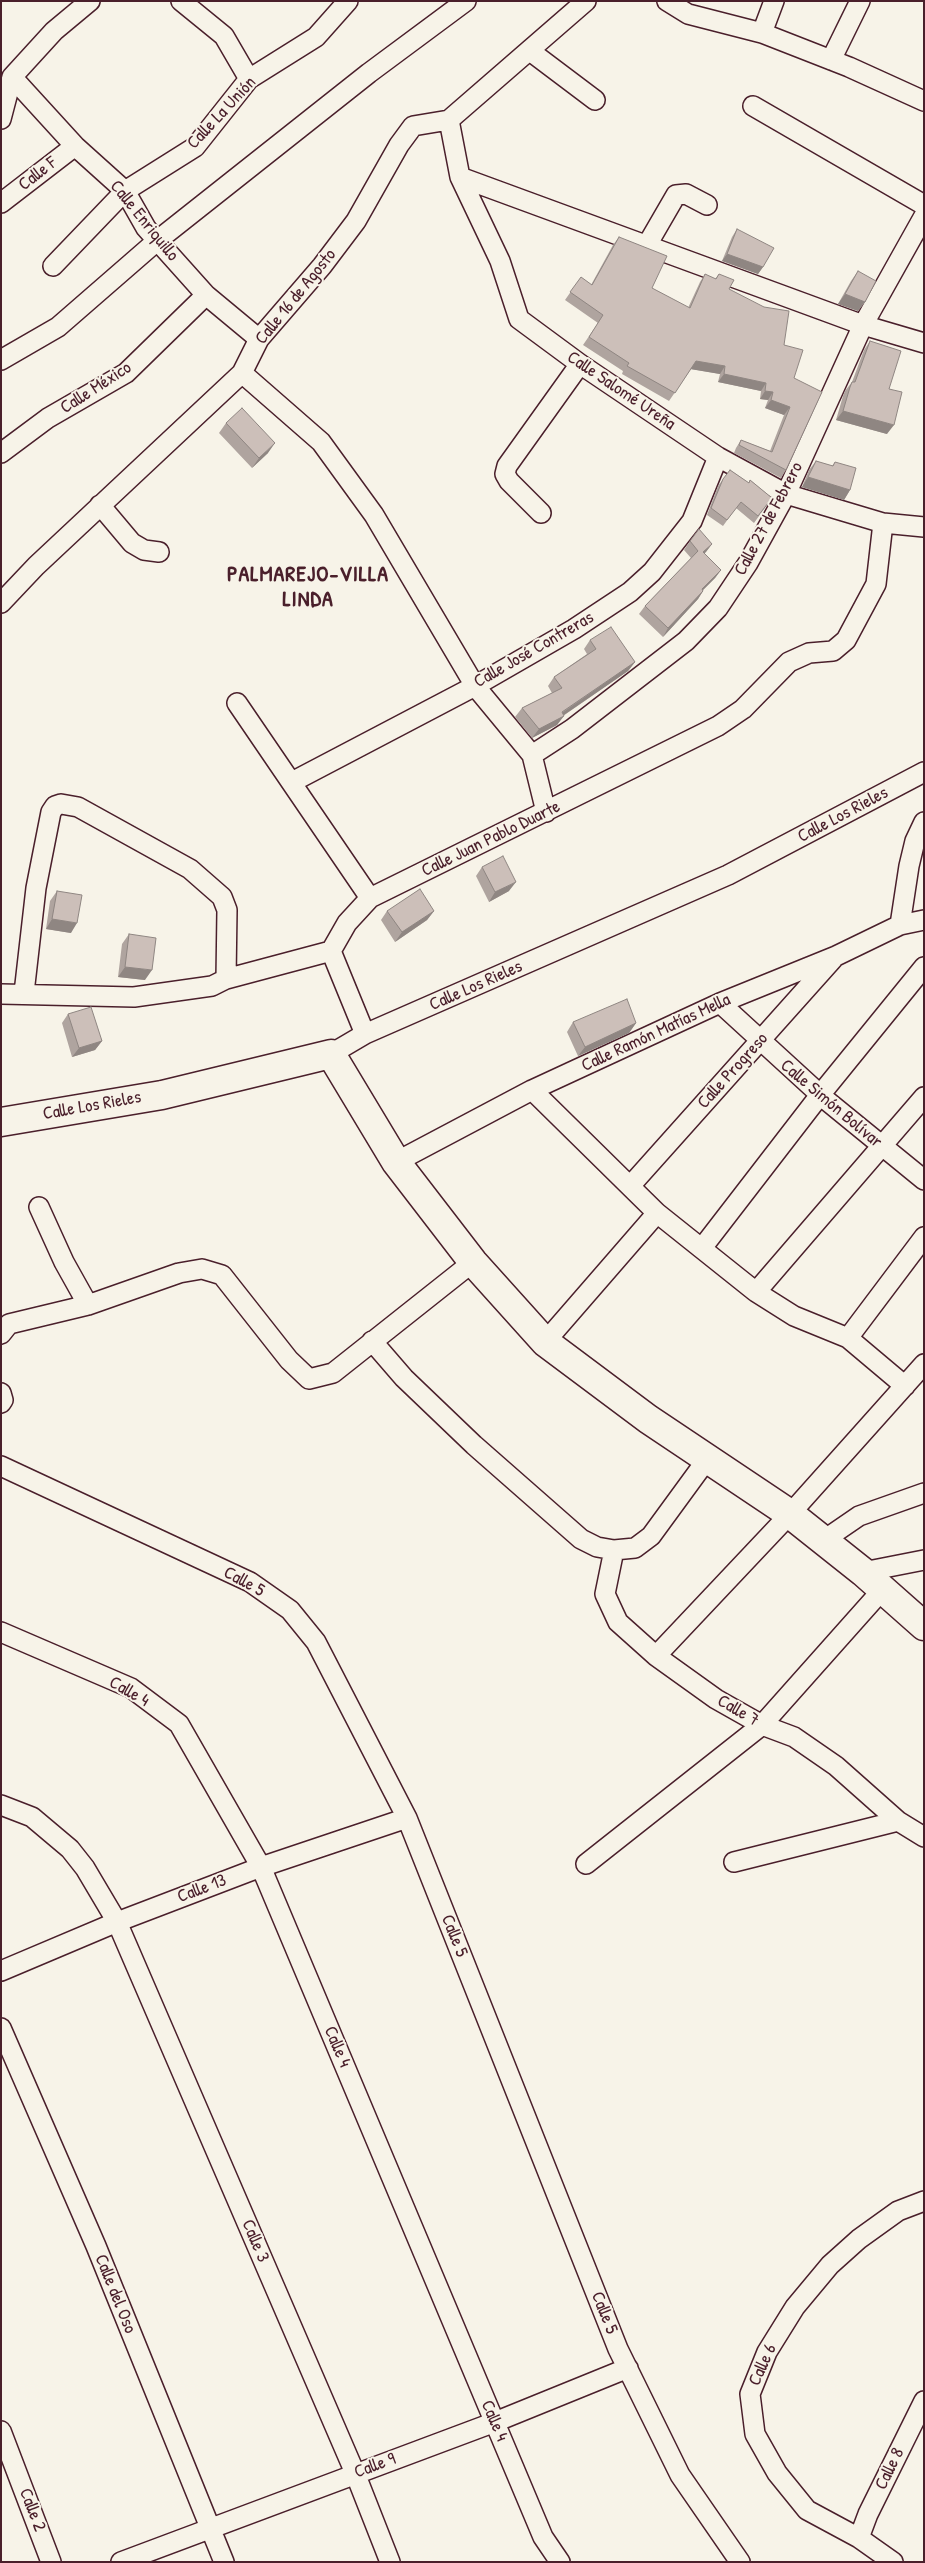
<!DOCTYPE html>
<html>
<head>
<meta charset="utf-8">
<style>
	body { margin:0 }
	#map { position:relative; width:925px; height:2563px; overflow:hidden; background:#f7f3e8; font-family:"Patrick Hand",sans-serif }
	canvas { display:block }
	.frame { position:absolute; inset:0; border:2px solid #4a1f2b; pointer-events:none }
</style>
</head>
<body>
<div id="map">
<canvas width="925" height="2563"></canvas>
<div class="frame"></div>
</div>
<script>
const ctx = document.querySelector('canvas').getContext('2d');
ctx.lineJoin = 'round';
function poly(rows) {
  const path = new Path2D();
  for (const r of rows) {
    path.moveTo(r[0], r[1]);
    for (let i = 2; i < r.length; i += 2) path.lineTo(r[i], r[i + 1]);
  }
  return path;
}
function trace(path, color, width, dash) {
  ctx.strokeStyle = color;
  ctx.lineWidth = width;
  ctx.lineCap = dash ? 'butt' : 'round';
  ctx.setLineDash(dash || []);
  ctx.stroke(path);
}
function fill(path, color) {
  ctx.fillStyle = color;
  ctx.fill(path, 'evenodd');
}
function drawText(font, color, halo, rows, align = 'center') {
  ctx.font = font + ' "Patrick Hand",sans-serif';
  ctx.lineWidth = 4;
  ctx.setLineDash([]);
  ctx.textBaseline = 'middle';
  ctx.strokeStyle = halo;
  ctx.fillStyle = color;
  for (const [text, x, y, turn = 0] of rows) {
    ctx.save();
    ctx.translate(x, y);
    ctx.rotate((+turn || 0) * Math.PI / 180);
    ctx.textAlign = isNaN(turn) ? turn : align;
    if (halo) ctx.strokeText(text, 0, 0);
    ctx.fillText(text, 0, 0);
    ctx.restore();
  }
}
const street = poly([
	[181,1,224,36,249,79],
	[667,1,688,14,762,33,849,67,924,101],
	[762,33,774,1],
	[530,51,595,100],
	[831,60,860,1],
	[12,77,75,146,125,191,146,228,206,295,259,339],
	[753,106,924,205],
	[1,119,12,77,54,31,90,1],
	[449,120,460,177,500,261,519,319,580,364,718,457,786,494,883,523,924,527],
	[460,177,863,325,924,343],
	[1,203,75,146],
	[647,245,676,195,686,194,707,205],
	[53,266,125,191,195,147,249,79,316,37,348,1],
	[1,360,58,327,158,240,369,73,466,1],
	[242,373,321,442,374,515,475,686,532,755,546,812],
	[1,453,48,418,126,373,206,295],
	[100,505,132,543,144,550,159,552],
	[541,513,509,481,505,474,507,466,580,364],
	[1,603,36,566,242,373,259,339,322,266,356,221,399,145,413,126,449,120,586,1],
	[237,703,370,898],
	[532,755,572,729,686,641,718,608,748,563,786,494,863,325,924,216],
	[292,782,475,686,574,629,630,592,652,572,692,521,718,457],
	[900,925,909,866,915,841,924,822],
	[331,951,365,1034],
	[24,993,36,888,51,812,55,806,61,804,78,807,190,869,222,897,227,910,226,979],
	[1,994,134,997,212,986,226,979,331,951,347,923,370,898,718,726,743,709,789,662,809,653,833,651,846,640,876,584,883,523],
	[720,1003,826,1100,924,1180],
	[331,1054,365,1034,728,875,924,772],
	[532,1090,657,1213,756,1292,794,1316,848,1338,905,1386],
	[396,1162,532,1090,720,1003,836,956,900,925,924,920],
	[631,1185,833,959],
	[39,1207,64,1262,88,1305],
	[702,1248,820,1095,924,967],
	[756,1292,924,1097],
	[1,1334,9,1324,88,1305,179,1273,202,1269,222,1275,289,1360,309,1379,333,1373,473,1262],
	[848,1338,924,1237],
	[372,1341,404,1378,474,1445,581,1539,597,1547,614,1550,635,1548,651,1536,708,1458],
	[545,1342,657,1213],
	[1,1393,3,1400,1,1403],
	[1,1466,250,1582,290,1610,316,1642,407,1818,618,2349,680,2475,740,2562],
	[824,1540,859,1516,924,1493],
	[614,1550,605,1594,618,1622,656,1656,716,1699,762,1725,794,1737,836,1766,898,1821,924,1837],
	[863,1572,924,1560],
	[1,1632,131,1688,179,1724,261,1867,543,2537,560,2562],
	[656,1656,790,1514,924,1364],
	[1,1805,32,1817,70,1849,85,1868,117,1922,355,2473,390,2562],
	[734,1862,898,1821],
	[586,1864,762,1725,883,1589],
	[1,1971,117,1922,261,1867,407,1818],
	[1,2028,96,2246,224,2562],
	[1,2431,51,2562],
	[859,2538,868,2514,924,2401],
	[121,2562,495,2422,628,2368],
	[893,2562,859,2538,807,2510,777,2473,755,2434,750,2394,767,2352,795,2307,830,2265,859,2239,898,2211,924,2201]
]);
const secondary = poly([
	[1,1122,162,1095,331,1054,396,1162,473,1262,545,1342,648,1419,790,1514,863,1572,924,1626]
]);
const wall = poly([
	[737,229,763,267,758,274,722,261,732,237],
	[619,237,652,288,688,308,700,282,705,274,715,279,719,274,729,289,784,345,794,378,786,470,781,478,734,453,736,448,741,440,770,451,784,415,765,408,768,400,760,399,761,391,718,382,720,374,691,369,669,401,622,374,623,371,583,345,598,323,565,300,581,277,591,285,613,245],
	[858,271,865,302,858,311,838,304,851,281],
	[870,341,889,389,887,434,836,420,843,396,845,391,852,382,864,350],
	[226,423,268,453,252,468,219,433],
	[816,461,832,466,835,462,850,490,844,500,802,487,809,470],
	[730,470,749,483,750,480,772,498,754,523,736,508,723,526,707,515,718,486],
	[690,541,712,544,704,554,721,570,715,578,703,590,703,591,698,599,663,637,639,614,645,606,691,558,684,550],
	[590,640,635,662,628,671,563,716,557,725,532,738,515,717,522,708,552,693,548,686,554,677,587,654,584,649],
	[482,867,509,891,489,902,476,876],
	[57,891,71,933,46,929,50,901],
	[387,911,434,911,427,920,395,942,381,920],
	[129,934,145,980,118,977,122,944],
	[68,1014,102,1041,95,1050,72,1057,62,1023],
	[573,1022,636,1023,629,1033,578,1056,567,1032]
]);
const shadedWall = poly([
	[727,254,763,267,758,274,722,261],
	[845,294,865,302,858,311,838,304],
	[696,361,725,366,720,374,690,369],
	[724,374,766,383,761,391,718,382],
	[765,391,773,392,768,400,760,399],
	[771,400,790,407,784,415,765,408],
	[843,411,894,425,887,434,836,420],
	[275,443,268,453,252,468,259,458],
	[808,477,850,490,844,500,802,487],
	[712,544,706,552,697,560,703,552],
	[721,570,715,578,696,597,702,589],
	[703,591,698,599,663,637,668,628],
	[635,662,628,671,561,717,564,716,557,725,532,738,539,729],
	[516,882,509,891,489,902,495,892],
	[434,911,427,920,395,942,402,932],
	[52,919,77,923,71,933,46,929],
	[125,967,152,970,145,980,118,977],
	[636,1023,629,1033,578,1056,585,1047],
	[102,1041,95,1050,72,1057,79,1048]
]);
const building = poly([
	[737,229,774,248,763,267,727,254,737,229],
	[619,237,667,256,652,288,690,308,705,274,716,279,719,274,734,280,729,289,764,307,789,311,784,345,803,350,794,378,822,392,786,470,739,445,741,440,772,452,790,407,771,400,773,392,765,391,766,383,724,374,725,366,696,361,675,393,627,366,629,363,589,337,603,315,570,292,581,277,592,285,619,237],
	[858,271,876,281,865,302,845,294,858,271],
	[870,341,901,351,889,389,902,392,894,425,843,411,850,387,852,382,855,382,870,341],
	[242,408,275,443,259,458,226,423,242,408],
	[816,461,833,466,835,462,856,468,850,490,808,477,816,461],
	[730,470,749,483,750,480,772,498,758,516,741,502,727,520,711,508,723,479,730,470],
	[699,529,712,544,703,552,721,570,702,589,703,591,668,628,645,606,698,551,690,541,699,529],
	[611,627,635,662,562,712,564,716,539,729,522,708,562,688,554,677,596,649,590,640,611,627],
	[503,856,516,882,495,892,482,867,503,856],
	[420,889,434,911,402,932,387,911,420,889],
	[57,891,82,895,77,923,52,919,57,891],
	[129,934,156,938,152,970,125,967,129,934],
	[627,999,636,1023,585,1047,573,1022,627,999],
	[91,1007,102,1041,79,1048,68,1014,91,1007]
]);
const streetNames = [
	["Calle La Unión",222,113,-47],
	["Calle F",38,174,-38],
	["Calle Enriquillo",144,221,51],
	["Calle 16 de Agosto",296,297,-51],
	["Calle México",96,388,-33],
	["Calle Salomé Ureña",621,391,34],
	["Calle 27 de Febrero",769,519,-62],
	["Calle José Contreras",534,650,-30],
	["Calle Los Rieles",843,815,-28],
	["Calle Juan Pablo Duarte",491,839,-26],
	["Calle Los Rieles",476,986,-24],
	["Calle Ramón Matías Mella",656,1033,-25],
	["Calle Progreso",733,1071,-48],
	["Calle Simón Bolívar",831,1104,40],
	["Calle Los Rieles",92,1106,-10],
	["Calle 5",244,1582,29],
	["Calle 4",129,1692,30],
	["Calle 7",738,1711,30],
	["Calle 13",202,1889,-21],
	["Calle 5",454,1936,68],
	["Calle 4",337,2047,67],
	["Calle 3",255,2241,67],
	["Calle del Oso",115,2294,68],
	["Calle 5",604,2313,68],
	["Calle 6",763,2365,-66],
	["Calle 4",494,2421,67],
	["Calle 9",375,2466,-20],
	["Calle 8",890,2469,-64],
	["Calle 2",32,2510,69]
];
const districtNames = [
	["PALMAREJO-VILLA",308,575],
	["LINDA",308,600]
];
trace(street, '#4a1f2b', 22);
trace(secondary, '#4a1f2b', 31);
trace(street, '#f7f3e8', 19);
trace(secondary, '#f7f3e8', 28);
fill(wall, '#afa49f');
fill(shadedWall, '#8f8682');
fill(building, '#ccbfb9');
trace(building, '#8f8682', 1);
drawText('18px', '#4a1f2b', '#f7f3e8', streetNames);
ctx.letterSpacing = '1px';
drawText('bold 22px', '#4a1f2b', '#f7f3e8', districtNames);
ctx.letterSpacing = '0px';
</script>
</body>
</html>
